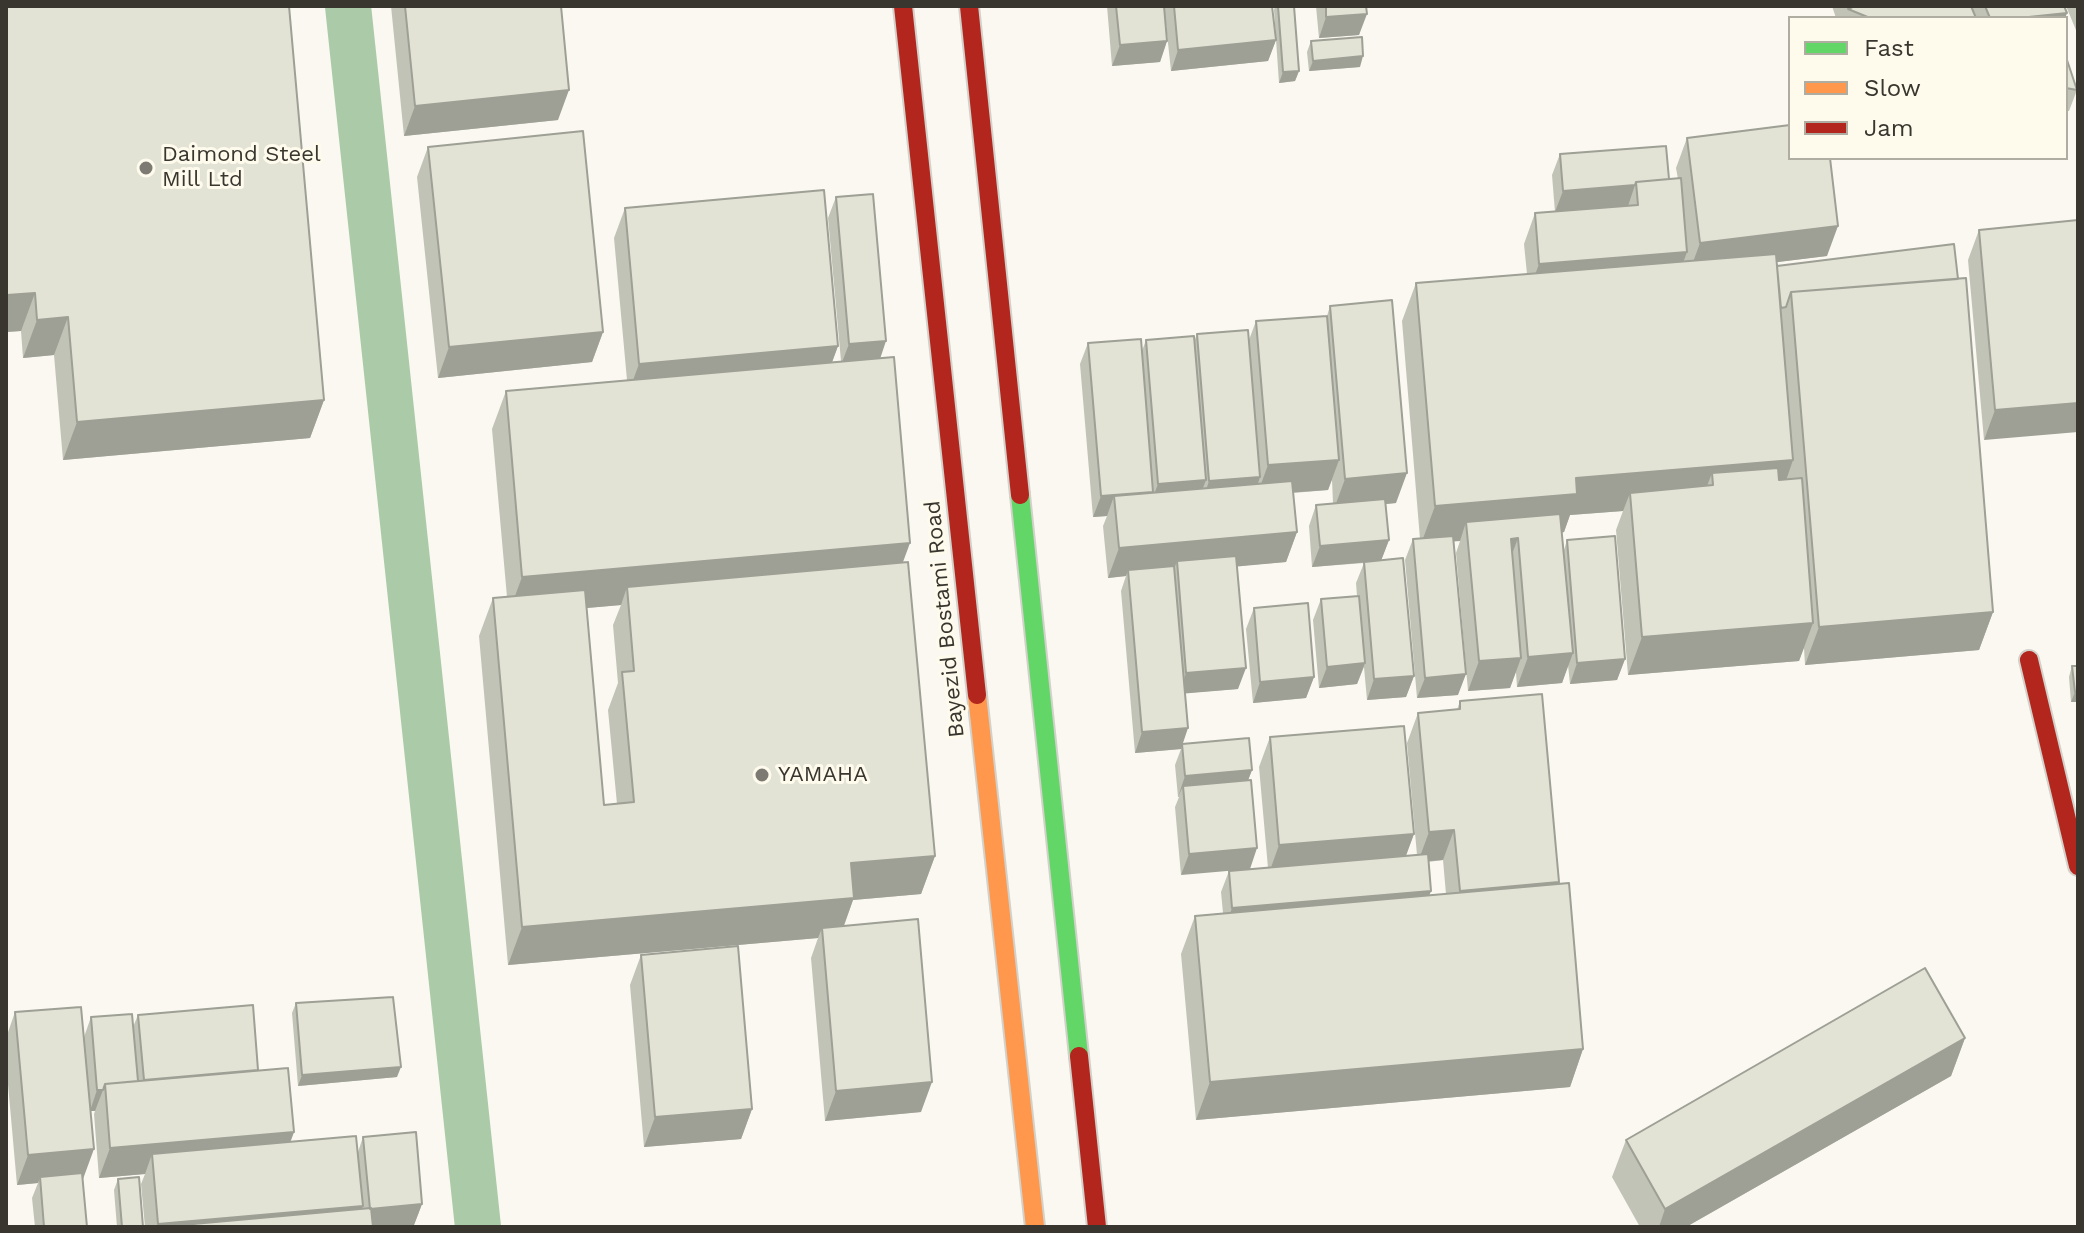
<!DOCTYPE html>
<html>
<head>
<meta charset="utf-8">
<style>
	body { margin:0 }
	#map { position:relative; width:2084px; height:1233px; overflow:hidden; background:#faf8f1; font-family:"Work Sans",sans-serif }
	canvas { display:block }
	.frame { position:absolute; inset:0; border:8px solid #38362f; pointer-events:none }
	.legend { position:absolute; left:1788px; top:16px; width:280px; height:144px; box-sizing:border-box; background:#fefbed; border:2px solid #afaca1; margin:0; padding:10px 14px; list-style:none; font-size:24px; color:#38362f }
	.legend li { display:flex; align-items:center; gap:16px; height:40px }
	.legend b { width:40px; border:2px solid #afaca1 }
</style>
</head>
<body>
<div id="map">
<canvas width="2084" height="1233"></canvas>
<div class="frame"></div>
<ul class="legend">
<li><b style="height:10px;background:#63d668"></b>Fast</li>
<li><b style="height:10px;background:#ff974d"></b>Slow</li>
<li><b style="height:10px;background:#b3261e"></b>Jam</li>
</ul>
</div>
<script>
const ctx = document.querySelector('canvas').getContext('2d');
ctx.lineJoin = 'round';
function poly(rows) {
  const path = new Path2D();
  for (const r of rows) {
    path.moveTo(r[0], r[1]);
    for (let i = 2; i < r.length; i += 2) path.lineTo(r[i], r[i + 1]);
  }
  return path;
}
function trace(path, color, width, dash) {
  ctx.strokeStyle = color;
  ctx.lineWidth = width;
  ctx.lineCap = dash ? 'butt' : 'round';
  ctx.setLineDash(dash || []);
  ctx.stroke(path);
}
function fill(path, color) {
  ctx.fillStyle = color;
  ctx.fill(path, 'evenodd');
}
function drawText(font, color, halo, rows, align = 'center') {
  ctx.font = font + ' "Work Sans",sans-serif';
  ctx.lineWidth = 6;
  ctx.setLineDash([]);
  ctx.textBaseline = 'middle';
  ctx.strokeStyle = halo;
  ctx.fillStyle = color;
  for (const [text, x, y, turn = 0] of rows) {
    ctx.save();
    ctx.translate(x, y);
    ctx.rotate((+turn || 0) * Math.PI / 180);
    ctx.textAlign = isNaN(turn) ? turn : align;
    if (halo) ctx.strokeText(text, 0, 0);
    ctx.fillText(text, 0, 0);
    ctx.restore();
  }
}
const canal = poly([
	[348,6,478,1227]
]);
const fast = poly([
	[1020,495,1079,1056]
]);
const slow = poly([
	[977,695,1035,1227]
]);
const jam = poly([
	[903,6,977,695],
	[969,6,1020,495],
	[2029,660,2078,866],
	[1079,1056,1097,1227]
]);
const wall = poly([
	[6,6,324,400,310,438,63,460,54,355,23,358,21,331,6,332],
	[391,6,561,6,558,120,404,136],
	[1107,6,1272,6,1276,40,1268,61,1171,71,1165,15,1167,41,1160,62,1112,66],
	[1275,6,1294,6,1299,71,1295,81,1279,83,1274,10],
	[1316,6,1366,6,1359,35,1319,38],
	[1832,6,2064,6,2067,13,2065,18,1836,18],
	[2066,6,2078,6,2078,35],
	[1311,41,1360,67,1309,71,1307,52],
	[2066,57,2077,90,2069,111,2066,111],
	[1687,138,1827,256,1777,262,1777,266,1993,612,1979,650,1805,665,1804,648,1799,661,1628,675,1616,530,1623,511,1570,515,1564,532,1562,533,1564,550,1567,540,1625,659,1617,680,1570,684,1568,665,1562,683,1517,687,1516,672,1510,688,1468,691,1456,553,1460,541,1454,541,1458,695,1417,698,1405,560,1413,539,1420,539,1402,321,1416,283,1527,274,1524,244,1535,213,1555,212,1552,175,1560,154,1669,179,1678,179,1676,168],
	[428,147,603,332,592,362,438,378,417,177],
	[836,197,880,358,935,856,921,894,853,900,844,926,921,1112,825,1121,811,958,818,938,508,965,479,636,493,598,507,597,492,429,506,391,627,380,614,238,625,208,838,346,832,362,841,361,828,218],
	[621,605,613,625,618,683,608,710,617,804,604,805,586,608],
	[2078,220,1984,440,1968,260,1979,230],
	[1330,306,1396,503,1386,504,1389,540,1381,560,1414,676,1406,697,1367,700,1364,667,1357,684,1319,688,1313,620,1321,599,1357,596,1356,583,1364,563,1312,567,1309,526,1316,505,1333,503,1332,480,1328,490,1293,493,1297,532,1286,562,1237,566,1238,689,1185,693,1182,744,1252,770,1248,780,1181,875,1175,807,1179,797,1178,797,1175,765,1181,749,1135,753,1121,591,1126,576,1108,578,1103,526,1107,516,1093,517,1080,364,1088,343,1142,351,1146,340,1194,342,1197,334,1249,340,1256,321,1327,316],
	[1254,608,1314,677,1306,698,1253,703,1246,629],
	[2072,666,2078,702,2071,702,2069,677],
	[1460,701,1558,884,1583,1049,1570,1087,1196,1120,1181,954,1195,916,1223,913,1221,892,1229,871,1268,868,1259,767,1270,737,1414,834,1405,856,1417,855,1407,743,1418,713,1457,710],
	[1443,860,1446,894,1429,895,1431,891,1428,862],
	[641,955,752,1109,741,1139,644,1147,630,985],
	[296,1003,397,1077,298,1086,292,1013],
	[15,1012,84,1037,91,1017,133,1027,138,1015,258,1070,294,1132,290,1142,358,1152,363,1137,422,1204,414,1225,412,1225,412,1227,145,1227,141,1184,145,1174,99,1178,94,1114,95,1111,90,1111,83,1179,87,1227,35,1227,32,1198,38,1183,17,1185,6,1062,6,1038],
	[1965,1038,1951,1076,1686,1227,1640,1227,1612,1177,1626,1140],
	[118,1179,143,1227,117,1227,114,1190]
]);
const shadedWall = poly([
	[2067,13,2065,18,2019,18],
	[1367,14,1359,35,1319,38,1326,17],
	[1276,40,1268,61,1171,71,1178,50],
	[1167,41,1160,62,1112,66,1120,45],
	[1363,56,1360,67,1309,71,1313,61],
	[1299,71,1295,81,1279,83,1283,72],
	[569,90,558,120,404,136,415,106],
	[1635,185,1628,206,1555,212,1563,191],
	[1838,226,1827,256,1689,273,1700,243],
	[1687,252,1676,282,1528,294,1539,264],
	[35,293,21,331,6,332,6,299,7,295],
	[68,317,54,355,23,358,37,320],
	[603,332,592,362,438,378,449,347],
	[886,341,879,362,841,365,849,344],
	[838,346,827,376,628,394,639,364],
	[324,400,310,438,63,460,77,422],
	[2078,403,2078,432,1984,440,1995,410],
	[1339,460,1328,490,1257,495,1268,465],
	[1793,460,1780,498,1713,485,1712,473,1700,504,1630,493,1623,511,1570,515,1564,532,1468,540,1466,522,1460,541,1421,544,1435,506,1576,478],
	[1407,473,1396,503,1334,509,1345,479],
	[1260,477,1253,498,1202,502,1209,481],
	[1206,480,1198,501,1150,505,1158,484],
	[1153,492,1146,513,1114,496,1107,516,1093,517,1101,496],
	[1297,532,1286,562,1178,572,1177,561,1173,572,1128,570,1126,576,1108,578,1119,548],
	[1518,538,1507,568,1511,539],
	[1389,540,1381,561,1312,567,1320,546],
	[910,543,896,581,627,587,621,605,508,615,522,577],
	[1993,612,1979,650,1805,665,1819,627],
	[1813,623,1799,661,1628,675,1642,637],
	[1573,653,1562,683,1517,687,1528,657],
	[1521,658,1510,688,1468,691,1479,661],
	[1625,659,1617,680,1570,684,1577,663],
	[1365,663,1357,684,1319,688,1327,667],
	[1246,668,1238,689,1179,694,1186,673],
	[1466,674,1458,695,1417,698,1425,678],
	[1414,676,1406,697,1367,700,1374,679],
	[1314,677,1306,698,1253,703,1260,682],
	[2078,691,2078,702,2071,702,2075,692],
	[1188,728,1181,749,1135,753,1142,732],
	[1252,770,1244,791,1183,786,1178,797,1185,776],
	[1454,830,1443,860,1418,862,1429,832],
	[1414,834,1403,864,1268,876,1279,845],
	[1257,848,1250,869,1181,875,1189,854],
	[935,856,921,894,853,900,840,936,822,928,818,938,508,965,522,927,851,863],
	[1559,882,1548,912,1449,921,1460,891],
	[1431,891,1423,912,1225,929,1232,908],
	[1965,1038,1951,1076,1686,1227,1659,1227,1665,1209],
	[1583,1049,1570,1087,1196,1120,1210,1082],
	[401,1067,397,1077,298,1086,302,1075],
	[932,1082,921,1112,825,1121,836,1091],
	[97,1090,103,1090,95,1111,90,1111],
	[752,1109,741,1139,644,1147,655,1117],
	[294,1132,283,1162,152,1154,145,1174,99,1178,110,1148],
	[94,1149,83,1179,40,1177,38,1183,17,1185,28,1155],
	[422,1204,414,1225,393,1227,363,1227,370,1209],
	[363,1206,355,1227,157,1227,158,1224]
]);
const building = poly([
	[6,6,289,6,324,400,77,422,68,317,37,320,35,293,7,295,6,279,6,6],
	[405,6,561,6,569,90,415,106,405,6],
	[1116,6,1164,6,1167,41,1120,45,1116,6],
	[1174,6,1272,6,1276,40,1178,50,1174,6],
	[1278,6,1294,6,1299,71,1283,72,1278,6],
	[1326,6,1366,6,1367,14,1326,17,1326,6],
	[1855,6,1971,6,1976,18,1870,18,1848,9,1855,6],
	[1985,6,2064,6,2067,13,2019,18,1990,18,1985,6],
	[1362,37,1363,56,1313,61,1311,41,1362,37],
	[2066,57,2077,90,2066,88,2066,57],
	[1790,125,1790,158,1830,158,1838,226,1700,243,1687,138,1790,125],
	[583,131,603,332,449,347,428,147,583,131],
	[1666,146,1669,179,1636,182,1635,185,1563,191,1560,154,1666,146],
	[1681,178,1687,252,1539,264,1535,213,1638,205,1636,182,1681,178],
	[824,190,838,346,639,364,625,208,824,190],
	[873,194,886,341,849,344,836,197,873,194],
	[2078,220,2078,403,1995,410,1979,230,2078,220],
	[1954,244,1958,279,1791,292,1786,307,1781,308,1777,266,1954,244],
	[1776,254,1793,460,1576,478,1577,494,1435,506,1416,283,1776,254],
	[1966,278,1993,612,1819,627,1791,292,1966,278],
	[1392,300,1407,473,1345,479,1330,306,1392,300],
	[1327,316,1339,460,1268,465,1256,321,1327,316],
	[1248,330,1260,477,1209,481,1197,334,1248,330],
	[1194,336,1206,480,1158,484,1146,340,1194,336],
	[1141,339,1153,492,1101,496,1088,343,1141,339],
	[894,357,910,543,522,577,506,391,894,357],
	[1778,468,1779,480,1802,478,1813,623,1642,637,1630,493,1713,485,1712,473,1778,468],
	[1292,481,1297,532,1119,548,1114,496,1292,481],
	[1385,499,1389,540,1320,546,1316,505,1385,499],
	[1560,514,1573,653,1528,657,1518,538,1511,539,1521,658,1479,661,1466,522,1560,514],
	[1453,536,1466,674,1425,678,1413,539,1453,536],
	[1615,536,1625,659,1577,663,1567,540,1615,536],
	[1236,556,1246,668,1186,673,1177,561,1236,556],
	[1403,558,1414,676,1374,679,1364,562,1403,558],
	[908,562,935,856,851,863,854,898,522,927,493,598,585,590,604,805,634,802,622,672,634,671,627,587,908,562],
	[1174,566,1188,728,1142,732,1128,570,1174,566],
	[1359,596,1365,663,1327,667,1321,599,1359,596],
	[1308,603,1314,677,1260,682,1254,608,1308,603],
	[2072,666,2078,666,2078,691,2075,692,2072,666],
	[1542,694,1559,882,1460,891,1454,830,1429,832,1418,713,1460,709,1460,701,1542,694],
	[1404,726,1414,834,1279,845,1270,737,1404,726],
	[1249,738,1252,770,1185,776,1182,744,1249,738],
	[1251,780,1257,848,1189,854,1183,786,1251,780],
	[1428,854,1431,891,1232,908,1229,871,1428,854],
	[1569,883,1583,1049,1210,1082,1195,916,1569,883],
	[918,919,932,1082,836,1091,822,928,918,919],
	[738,946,752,1109,655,1117,641,955,738,946],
	[1925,968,1965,1038,1665,1209,1626,1140,1925,968],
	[393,997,401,1067,302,1075,296,1003,393,997],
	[253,1005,258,1070,144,1080,138,1015,253,1005],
	[81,1007,94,1149,28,1155,15,1012,81,1007],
	[132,1014,138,1081,105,1084,103,1090,97,1090,91,1017,132,1014],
	[288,1068,294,1132,110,1148,105,1084,288,1068],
	[416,1132,422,1204,370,1209,363,1137,416,1132],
	[356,1136,363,1206,158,1224,152,1154,356,1136],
	[82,1173,87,1227,44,1227,40,1177,82,1173],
	[139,1177,143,1227,122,1227,118,1179,139,1177],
	[371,1208,373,1227,160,1227,371,1208],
	[412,1225,412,1227,389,1227,412,1225]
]);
const markers = [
	[146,168,8,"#7c7a73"],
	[762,775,8,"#7c7a73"]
];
const poiNames = [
	["Daimond Steel",162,155],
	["Mill Ltd",162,180],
	["YAMAHA",778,775]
];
const streetNames = [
	["Bayezid Bostami Road",945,619,-96]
];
trace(canal, '#abcaa8', 46);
trace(fast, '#d2d1ca', 22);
trace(slow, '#d2d1ca', 22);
trace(jam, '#d2d1ca', 22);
trace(fast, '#63d668', 18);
trace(slow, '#ff974d', 18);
trace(jam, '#b3261e', 18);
fill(wall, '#c2c3b7');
fill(shadedWall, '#9e9f95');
fill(building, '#e2e3d5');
trace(building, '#9e9f95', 2);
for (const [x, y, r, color] of markers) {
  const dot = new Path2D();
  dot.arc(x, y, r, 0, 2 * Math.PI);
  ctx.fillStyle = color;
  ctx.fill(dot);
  trace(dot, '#fefbed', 3);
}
drawText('22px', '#38362f', '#fefbed', poiNames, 'left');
drawText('22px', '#38362f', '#fefbed', streetNames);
</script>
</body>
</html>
